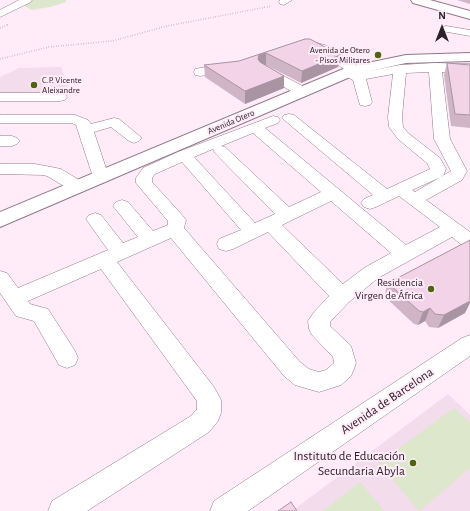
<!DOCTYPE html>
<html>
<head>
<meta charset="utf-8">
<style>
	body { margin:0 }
	#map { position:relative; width:470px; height:511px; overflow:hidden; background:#ffecf8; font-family:"Alegreya Sans",sans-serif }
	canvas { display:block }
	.north { position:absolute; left:422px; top:8px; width:40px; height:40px; -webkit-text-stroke:3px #ffecf8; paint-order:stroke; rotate:0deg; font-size:11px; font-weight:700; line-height:16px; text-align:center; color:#2e222a }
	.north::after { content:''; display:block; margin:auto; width:14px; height:18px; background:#2e222a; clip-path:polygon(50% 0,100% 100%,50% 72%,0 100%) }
</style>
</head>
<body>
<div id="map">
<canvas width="470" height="511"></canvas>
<div class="north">N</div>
</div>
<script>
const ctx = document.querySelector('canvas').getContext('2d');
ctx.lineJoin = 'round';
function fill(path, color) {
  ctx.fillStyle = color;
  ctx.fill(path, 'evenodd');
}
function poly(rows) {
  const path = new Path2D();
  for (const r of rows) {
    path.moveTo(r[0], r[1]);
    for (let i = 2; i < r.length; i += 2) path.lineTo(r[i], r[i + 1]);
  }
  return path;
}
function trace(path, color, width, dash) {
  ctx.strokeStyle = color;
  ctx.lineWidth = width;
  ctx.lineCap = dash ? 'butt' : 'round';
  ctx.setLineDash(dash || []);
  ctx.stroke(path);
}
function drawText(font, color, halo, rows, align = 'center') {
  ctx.font = font + ' "Alegreya Sans",sans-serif';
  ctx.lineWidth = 4;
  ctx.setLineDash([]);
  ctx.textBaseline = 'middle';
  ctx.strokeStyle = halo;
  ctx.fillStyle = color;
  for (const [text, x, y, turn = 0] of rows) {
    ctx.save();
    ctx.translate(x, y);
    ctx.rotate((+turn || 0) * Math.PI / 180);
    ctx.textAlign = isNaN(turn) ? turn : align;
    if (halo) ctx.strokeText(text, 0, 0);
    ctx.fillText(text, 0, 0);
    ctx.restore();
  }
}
const built = poly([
	[61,67,71,95,0,94,0,77,19,68],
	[448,394,470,415,470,511,292,511]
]);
const green = poly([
	[32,0,66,0,66,2,50,7,32,10,23,5],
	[454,408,470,423,470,468,419,511,379,463],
	[360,482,384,511,323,511]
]);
const path = poly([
	[0,28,7,25,7,23],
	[0,59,49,47,112,41,167,26,272,6]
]);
const minor = poly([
	[19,0,32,0,31,2,0,17,0,10,19,0],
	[280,0,292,0,284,5,280,4,279,2,280,0],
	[446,26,470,30,470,36,442,31,440,29,442,27,446,26],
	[317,43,328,46,358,67,359,70,358,73,400,65,435,63,470,64,470,72,442,72,450,139,467,171,462,180,426,200,470,232,470,247,463,246,452,237,378,278,349,302,330,322,330,326,351,346,356,363,354,369,351,376,341,385,319,392,295,385,284,376,171,238,117,262,214,387,221,400,221,413,218,421,209,432,87,511,48,511,52,501,191,416,197,409,197,401,101,269,28,301,30,304,48,309,75,351,78,358,75,365,67,368,59,365,34,321,16,316,0,293,0,271,7,273,18,288,108,250,86,219,89,215,95,213,101,215,123,243,138,237,113,206,116,202,122,200,128,202,153,231,168,225,168,221,136,183,136,178,143,168,178,152,273,116,278,117,280,120,278,123,265,128,406,245,440,227,399,196,376,207,370,209,364,207,361,203,364,199,373,195,282,118,284,115,289,114,294,115,387,189,430,169,427,163,398,139,389,127,388,117,393,74,366,79,372,102,370,105,365,106,360,105,353,80,343,75,342,72,344,69,320,52,313,50,311,47,313,44,317,43],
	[429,72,434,139,451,171,415,192,412,190,443,176,446,169,440,158,408,133,403,127,402,117,406,73,429,72],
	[253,133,321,192,289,207,225,147,221,146,253,133],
	[213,149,215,153,275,214,255,223,194,157,213,149],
	[182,162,241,230,219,239,217,244,219,249,226,251,233,249,268,232,329,296,314,312,308,321,309,329,312,335,333,357,334,363,326,370,319,372,309,369,300,362,184,228,186,220,183,216,152,182,152,178,155,174,182,162],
	[331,201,391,253,364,268,343,284,282,225,331,201],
	[230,64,234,65,236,68,234,71,200,76,195,75,194,72,195,69,200,68,230,64],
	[265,66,308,89,310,92,308,95,298,95,260,73,259,70,260,67,265,66],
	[0,93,60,93,65,94,67,97,65,100,60,101,0,101,0,93],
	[0,115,75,115,88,120,91,124,114,118,119,119,142,138,139,141,134,143,129,141,111,127,94,132,109,177,107,181,101,182,95,181,93,177,76,125,72,123,0,123,0,115],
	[0,136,12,136,17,138,20,141,17,144,12,146,0,146,0,136],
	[0,164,35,164,51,167,61,169,84,183,86,187,84,191,78,192,72,191,49,177,44,175,0,174,0,164],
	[470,335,470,356,248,511,210,511,214,501,462,338,470,335]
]);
const major = poly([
	[470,53,470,61,406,63,357,74,0,227,0,212,348,67,406,55,470,53]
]);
const highway = poly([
	[411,0,430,0,470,11,470,19,413,3,411,0]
]);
const wall = poly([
	[457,0,470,0,470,4],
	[305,39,340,55,338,67,301,83,266,65,264,65,284,88,245,104,205,77,204,65,239,61],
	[447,63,470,65,470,128,451,126,444,75],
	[388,283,465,313,438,328,429,327,425,321,418,325,414,324,384,296]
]);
const shadedWall = poly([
	[266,53,266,65,259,67,258,59,259,55],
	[340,55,338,67,301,83,302,71],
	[284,76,284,88,245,104,245,91],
	[470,301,470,303,465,313,438,328,444,315],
	[430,308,425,321,418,325,423,312]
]);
const building = poly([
	[305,39,310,39,340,55,302,71,266,53,259,55,258,59,260,62,284,76,245,91,204,65,239,61,305,39],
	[447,63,470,65,470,115,455,114,447,63],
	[470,240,470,301,444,315,435,314,430,308,423,312,419,311,388,283,470,240],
	[291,502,297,511,278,511,291,502]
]);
const markers = [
	[378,55,4,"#4f6410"],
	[34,85,4,"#4f6410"],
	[431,289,4,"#4f6410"],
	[413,463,4,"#4f6410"]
];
const farPoinames = [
	["Avenida de Otero",370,50],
	["- Pisos Militares",370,60],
	["C.P. Vicente",42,80,"left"],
	["Aleixandre",42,90,"left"]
];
const farStreetnames = [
	["Avenida Otero",231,122,-23]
];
const poiNames = [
	["Residencia",423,283],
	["Virgen de África",423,296]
];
const nearStreetnames = [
	["Avenida de Barcelona",387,401,-34]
];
const nearPoinames = [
	["Instituto de Educación",405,456],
	["Secundaria Abyla",405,471]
];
fill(built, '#f3dceb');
fill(green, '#dde7cb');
trace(minor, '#94778a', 1);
trace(major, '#94778a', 2);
trace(highway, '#94778a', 2);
trace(path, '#a999a3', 1.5, [0.5, 2]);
fill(minor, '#fff');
fill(major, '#fff');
fill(highway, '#fff');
fill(wall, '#d0b5c7');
fill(shadedWall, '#a994a2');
fill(building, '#f2d3e7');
trace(building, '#a994a2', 1);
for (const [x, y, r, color] of markers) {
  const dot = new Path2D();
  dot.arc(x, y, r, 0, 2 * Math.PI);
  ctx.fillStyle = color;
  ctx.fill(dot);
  trace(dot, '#ffecf8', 1.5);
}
drawText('9px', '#2e222a', '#ffecf8', farPoinames, 'right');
drawText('9px', '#2e222a', '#ffecf8', farStreetnames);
drawText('11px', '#2e222a', '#ffecf8', poiNames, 'right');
drawText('13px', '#2e222a', '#ffecf8', nearStreetnames);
drawText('13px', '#2e222a', '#ffecf8', nearPoinames, 'right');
</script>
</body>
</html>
